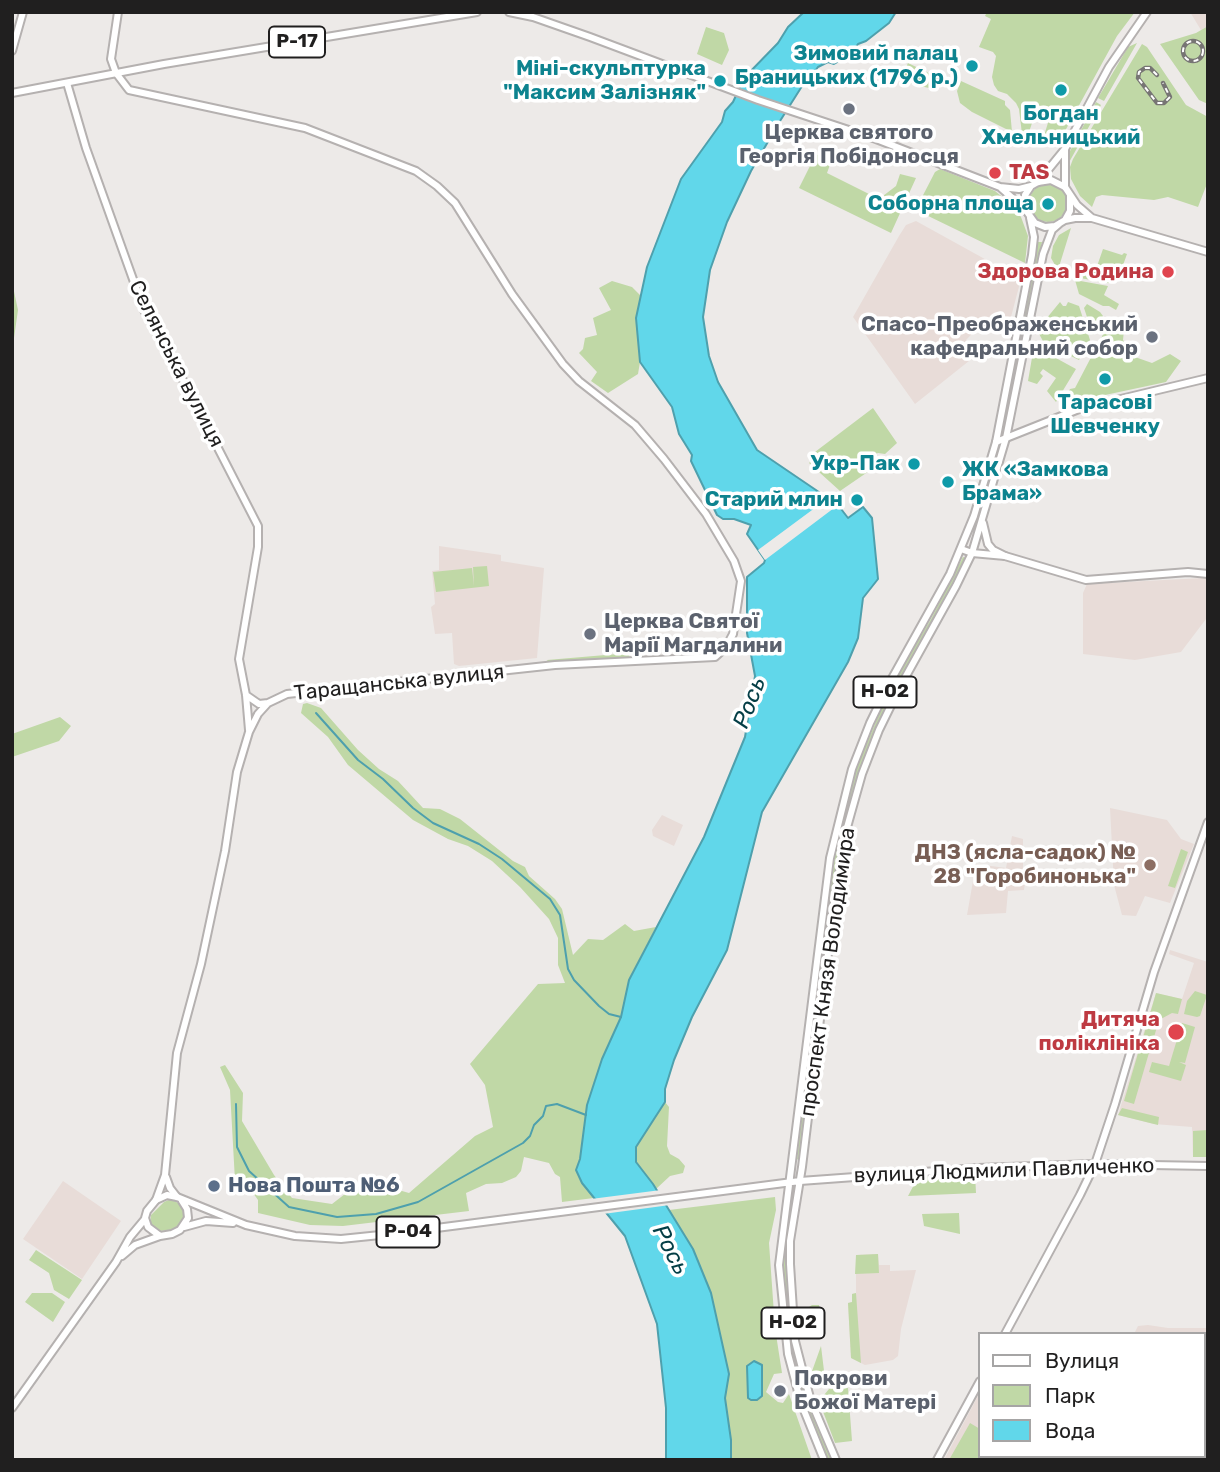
<!DOCTYPE html>
<html>
<head>
<meta charset="utf-8">
<style>
	body { margin:0 }
	#map { position:relative; width:1220px; height:1472px; overflow:hidden; background:#edeae8; font-family:Rubik,sans-serif }
	canvas { display:block }
	.frame { position:absolute; inset:0; border:14px solid #201f1f; pointer-events:none }
	.legend { position:absolute; left:978px; top:1332px; width:228px; height:126px; box-sizing:border-box; background:#fff; border:2px solid #a6a5a5; margin:0; padding:9px 12px; list-style:none; font-size:21px; color:#201f1f }
	.legend li { display:flex; align-items:center; gap:14px; height:35px }
	.legend b { width:35px; border:2px solid #a6a5a5 }
</style>
</head>
<body>
<div id="map">
<canvas width="1220" height="1472"></canvas>
<div class="frame"></div>
<ul class="legend">
<li><b style="height:9px;background:#fff"></b>Вулиця</li>
<li><b style="height:19px;background:#c0d8a6"></b>Парк</li>
<li><b style="height:19px;background:#61d7ea"></b>Вода</li>
</ul>
</div>
<script>
const ctx = document.querySelector('canvas').getContext('2d');
ctx.lineJoin = 'round';
function fill(path, color) {
  ctx.fillStyle = color;
  ctx.fill(path, 'evenodd');
}
function poly(rows) {
  const path = new Path2D();
  for (const r of rows) {
    if (r.length === 3) {
      path.moveTo(r[0] + r[2], r[1]);
      path.arc(r[0], r[1], r[2], 0, 2 * Math.PI);
      continue;
    }
    path.moveTo(r[0], r[1]);
    for (let i = 2; i < r.length; i += 2) path.lineTo(r[i], r[i + 1]);
  }
  return path;
}
function trace(path, color, width, dash) {
  ctx.strokeStyle = color;
  ctx.lineWidth = width;
  ctx.lineCap = dash ? 'butt' : 'round';
  ctx.setLineDash(dash || []);
  ctx.stroke(path);
}
function drawText(font, color, halo, rows, align = 'center') {
  ctx.font = font + ' Rubik,sans-serif';
  ctx.lineWidth = 7;
  ctx.setLineDash([]);
  ctx.textBaseline = 'middle';
  ctx.strokeStyle = halo;
  ctx.fillStyle = color;
  for (const [text, x, y, turn = 0] of rows) {
    ctx.save();
    ctx.translate(x, y);
    ctx.rotate((+turn || 0) * Math.PI / 180);
    ctx.textAlign = isNaN(turn) ? turn : align;
    if (halo) ctx.strokeText(text, 0, 0);
    ctx.fillText(text, 0, 0);
    ctx.restore();
  }
}
const built = poly([
	[1190,12,1208,12,1208,26,1201,30],
	[916,221,1021,279,1011,317,1001,327,987,318,966,340,979,353,915,404,853,317,899,236,906,225],
	[439,546,501,555,501,561,544,568,537,658,459,666,454,664,452,633,435,634,431,607,435,604,432,571,439,570],
	[1203,578,1208,578,1206,619,1181,652,1135,660,1083,654,1083,593,1087,584],
	[1110,808,1167,820,1181,839,1194,844,1170,903,1145,896,1136,916,1122,915,1114,885],
	[662,815,683,825,674,846,653,836,652,830],
	[1012,836,1023,839,1023,869,1042,870,1041,883,1025,883,1024,890,1008,891,1006,913,967,915,976,864,1006,868],
	[1170,950,1208,962,1208,1157,1193,1157,1192,1127,1154,1124,1118,1115,1156,993,1182,999,1194,963,1169,954],
	[63,1181,121,1221,82,1279,23,1239],
	[878,1254,879,1265,890,1265,890,1271,916,1270,901,1329,898,1356,893,1360,865,1365,851,1358,848,1303,852,1302,852,1294,856,1293,856,1255],
	[1148,1325,1168,1328,1208,1328,1208,1460,1145,1460,1146,1456,1204,1456,1204,1334,1134,1334,1138,1326],
	[980,1392,980,1456,1033,1456,1031,1460,944,1460]
]);
const green = poly([
	[987,12,1135,12,1117,36,1059,142,1055,145,1042,142,1052,110,1038,105,1028,135,1022,134,1019,109,1016,103,1007,94,998,91,994,85,992,77,996,56,993,52,979,47,991,19,985,16],
	[1208,26,1208,104,1199,100,1160,44,1196,33],
	[706,27,724,33,729,50,722,65,697,54],
	[1137,43,1104,101,1098,98,1128,47],
	[1142,44,1147,47,1186,105,1208,117,1208,181,1198,207,1168,197,1154,200,1102,195,1096,197,1092,207,1080,196,1071,179,1070,167,1073,159],
	[908,63,937,77,933,89,900,81],
	[961,81,1005,101,1005,105,1010,110,1012,132,972,112,960,103,957,91],
	[1096,102,1101,105,1067,166,1069,153],
	[816,154,831,162,827,173,879,199,896,186,900,174,916,178,891,233,799,188],
	[940,169,995,191,1010,203,1021,217,1028,236,1025,263,922,213,919,203,935,172],
	[1048,203,19],
	[1071,228,1058,270,1051,258,1053,246,1059,235],
	[1038,242,1042,242,1005,421,1022,323],
	[1103,249,1122,255,1124,253,1127,254,1122,268,1116,266,1109,283,1074,277,1079,262,1085,264,1084,269,1095,272],
	[1075,280,1108,286,1104,295,1119,304,1116,310,1109,306,1103,306,1079,294],
	[612,281,632,287,641,296,636,318,640,362,638,374,608,393,591,381,597,372,579,353,583,349,585,338,597,335,593,318,611,310,599,288],
	[12,282,18,310,12,352],
	[1060,302,1063,306,1066,306,1068,302,1079,306,1090,340,1079,360,1044,343,1037,330],
	[1087,304,1100,312,1103,316,1093,335,1084,308],
	[1110,321,1124,330,1123,340,1135,357,1152,363,1170,354,1181,361,1166,382,1091,398,1063,408,1061,405,1070,389,1075,388],
	[1034,346,1076,369,1056,402,1047,391,1056,378,1043,369,1040,373,1043,376,1037,384,1028,381],
	[873,408,897,443,885,454,878,453,871,456,875,467,840,491,809,463,812,460,811,455],
	[963,557,966,558,934,621,898,681,895,679,931,619],
	[487,566,489,586,436,592,433,572,472,568,474,586,473,567],
	[629,653,630,661,549,663,547,660],
	[891,686,895,687,859,771,842,832,825,947,821,947,838,837,856,769],
	[307,703,321,708,358,750,379,769,398,781,423,808,440,809,460,819,513,861,525,867,529,876,555,899,562,909,573,955,588,939,603,940,625,924,634,931,656,927,629,980,621,1017,602,1059,587,1105,580,1159,576,1170,582,1183,594,1198,562,1202,560,1177,555,1174,549,1163,524,1157,521,1171,516,1177,502,1183,486,1184,466,1193,469,1211,343,1226,310,1225,258,1213,258,1200,251,1190,235,1181,230,1090,220,1067,225,1065,243,1093,242,1121,274,1175,292,1198,332,1204,354,1187,395,1189,409,1193,475,1136,493,1127,485,1085,470,1064,538,984,565,983,558,965,558,938,549,919,520,887,492,861,468,846,448,839,413,820,348,765,328,737,301,713,303,704],
	[60,717,71,726,59,741,12,757,12,734],
	[1181,849,1188,852,1175,888,1168,886],
	[820,955,824,955,799,1160,797,1159],
	[1195,991,1207,995,1200,1016,1197,1017,1184,1014,1187,1001],
	[1156,993,1182,999,1178,1014,1172,1013,1159,1020,1152,1044,1142,1041],
	[1182,1023,1195,1027,1185,1063,1179,1062,1186,1065,1181,1081,1149,1072,1152,1062,1169,1066],
	[1141,1043,1151,1046,1134,1104,1124,1101],
	[665,1102,669,1107,667,1146,670,1154,679,1159,685,1166,683,1173,670,1176,656,1189,636,1162,636,1147],
	[1122,1108,1159,1117,1158,1125,1118,1115],
	[1208,1130,1208,1157,1193,1157,1193,1131],
	[975,1173,976,1193,908,1196,916,1181,923,1176],
	[775,1197,776,1210,769,1243,775,1328,782,1373,774,1374,766,1392,778,1402,783,1403,789,1394,812,1460,731,1460,731,1440,725,1398,728,1374,711,1293,693,1249,669,1210],
	[171,1199,183,1206,183,1218,179,1225,173,1230,159,1231,150,1224,151,1215,164,1202],
	[959,1213,960,1234,924,1226,922,1214],
	[36,1250,82,1280,69,1299,54,1290,49,1273,29,1260],
	[783,1251,786,1251,789,1309,794,1353,809,1405,832,1460,827,1460,824,1453,805,1406,791,1353,785,1309],
	[878,1254,879,1273,855,1274,856,1255],
	[32,1293,52,1293,65,1302,53,1322,25,1302],
	[856,1293,861,1363,851,1358,848,1303,852,1302,852,1294],
	[812,1305,819,1305,821,1333,806,1309],
	[802,1312,817,1335,817,1336,804,1338,800,1313],
	[821,1346,825,1379,818,1379,817,1375,811,1374],
	[848,1388,852,1441,835,1443,819,1401,829,1389],
	[970,1423,980,1429,980,1456,984,1456,982,1460,949,1460]
]);
const water = poly([
	[804,12,896,12,889,23,866,41,858,44,851,54,834,64,828,62,818,67,815,71,809,72,811,79,804,83,780,121,751,171,727,222,710,270,703,317,709,356,718,382,757,450,838,505,848,518,863,507,872,518,878,579,863,598,858,638,848,662,762,812,727,950,692,1017,674,1060,665,1089,665,1102,636,1147,636,1162,653,1184,693,1249,711,1293,729,1374,725,1398,731,1440,731,1460,666,1460,666,1408,657,1324,625,1236,582,1183,576,1170,580,1159,587,1105,602,1059,621,1017,629,980,704,837,745,737,755,676,747,633,747,577,764,563,765,560,747,534,751,525,734,519,723,519,717,515,691,461,692,455,679,434,672,407,640,362,636,318,647,267,681,179,722,122,725,111,733,102,744,78,778,43,788,27,804,12],
	[754,1361,762,1365,762,1396,757,1400,751,1400,748,1398,747,1366,754,1361]
]);
const pier = poly([
	[831,496,838,505,765,560,758,550],
	[661,1190,670,1205,603,1214,591,1199]
]);
const stream = poly([
	[316,713,358,760,383,779,413,808,433,823,479,844,502,859,550,899,560,915,568,969,574,980,599,1006,609,1014,621,1017],
	[236,1104,237,1147,249,1171,289,1207,337,1217,376,1214,418,1202,523,1143,530,1136,534,1125,543,1116,546,1106,557,1104,586,1115]
]);
const secondary = poly([
	[118,12,111,59,116,73,129,90,305,128,416,171,437,186,455,203,512,294,563,364,579,381,635,425,664,459,706,514,734,561,741,581,733,634,726,647,715,657,555,665,287,694,268,703,258,714,249,732,237,772,225,851,201,964,177,1053,165,1175,156,1200],
	[12,51,23,12],
	[67,83,86,148,144,310,184,382,258,526,258,547,239,659,246,695,249,730],
	[1038,182,1065,149,1109,67,1147,12],
	[1065,187,1065,150],
	[996,442,1079,409,1208,378],
	[961,549,972,553,1005,556,1086,580,1188,572,1208,574],
	[246,695,259,704,268,703],
	[166,1177,170,1188,177,1197],
	[800,1181,978,1168,1095,1164,1208,1166],
	[1005,1334,1080,1195,1095,1164,1115,1104,1154,972,1208,822],
	[937,1460,980,1381]
]);
const primary = poly([
	[509,12,533,17,590,37,758,100,876,139,1000,187,1019,189,1031,186],
	[12,93,164,64,477,12],
	[1001,188,1025,209],
	[1070,196,1070,211,1065,220,1055,226,1045,227,1035,223,1025,209,1025,195,1031,186,1038,182,1051,180,1065,187,1077,205,1092,218],
	[1065,220,1075,218,1092,218,1208,252],
	[983,523,988,544,993,550,1005,556],
	[182,1201,187,1209,188,1218,180,1230,172,1234,160,1236,148,1227,145,1218,147,1211,156,1200,167,1195,177,1197,246,1225,295,1236,341,1239,390,1234,800,1181],
	[184,1227,206,1221,233,1223],
	[122,1256,135,1245,160,1236],
	[12,1408,116,1262,130,1237,145,1219],
	[824,1460,801,1403,788,1354,779,1265,830,858,852,769,870,723,890,682,950,574,974,516,996,442,1032,255,1034,237,1030,218],
	[836,1460,811,1401,803,1372,795,1341,790,1264,790,1241,802,1167,834,904,846,831,862,774,879,730,901,685,956,586,972,553,1006,438,1043,254,1052,230,1060,223]
]);
const rail = poly([
	[1193,51,10],
	[1157,75,1150,68,1145,68,1139,72,1138,78,1157,103,1164,103,1170,97,1163,83]
]);
const markers = [
	[972,66,7,"#0f9aa8"],
	[720,81,7,"#0f9aa8"],
	[1061,90,7,"#0f9aa8"],
	[849,109,7,"#6b7280"],
	[995,173,7,"#e0444e"],
	[1048,204,7,"#0f9aa8"],
	[1168,272,7,"#e0444e"],
	[1152,337,7,"#6b7280"],
	[1105,379,7,"#0f9aa8"],
	[914,464,7,"#0f9aa8"],
	[948,482,7,"#0f9aa8"],
	[857,500,7,"#0f9aa8"],
	[590,634,7,"#6b7280"],
	[1150,865,7,"#8d6e63"],
	[1176,1032,9,"#e0444e"],
	[214,1186,7,"#5c6f8a"],
	[780,1391,7,"#6b7280"]
];
const shields = [
	[297,42,56],
	[885,692,63],
	[408,1232,63],
	[793,1323,63]
];
const shieldNames = [
	["Р-17",297,42],
	["Н-02",885,692],
	["Р-04",408,1232],
	["Н-02",793,1323]
];
const cultureNames = [
	["Зимовий палац",958,54],
	["Браницьких (1796 р.)",958,78],
	["Міні-скульптурка",706,69],
	["\"Максим Залізняк\"",706,93],
	["Богдан",1061,114,"center"],
	["Хмельницький",1061,138,"center"],
	["Соборна площа",1034,204],
	["Тарасові",1105,403,"center"],
	["Шевченку",1105,427,"center"],
	["Укр-Пак",900,464],
	["ЖК «Замкова",962,470,"left"],
	["Брама»",962,494,"left"],
	["Старий млин",843,500]
];
const worshipNames = [
	["Церква святого",849,133,"center"],
	["Георгія Побідоносця",849,157,"center"],
	["Спасо-Преображенський",1138,325,"right"],
	["кафедральний собор",1138,349,"right"],
	["Церква Святої",604,622],
	["Марії Магдалини",604,646],
	["Покрови",794,1379],
	["Божої Матері",794,1403]
];
const healthNames = [
	["TAS",1009,173,"left"],
	["Здорова Родина",1154,272],
	["Дитяча",1160,1020],
	["поліклініка",1160,1044]
];
const streetNames = [
	["Селянська вулиця",176,364,63],
	["Таращанська вулиця",399,683,-6],
	["проспект Князя Володимира",828,972,-82],
	["вулиця Людмили Павличенко",1004,1171,-2]
];
const educationNames = [
	["ДНЗ (ясла-садок) №",1136,853],
	["28 \"Горобинонька\"",1136,877]
];
const serviceNames = [
	["Нова Пошта №6",228,1186]
];
const waterNames = [
	["Рось",750,703,-69],
	["Рось",670,1250,63]
];
fill(built, '#e8dcd8');
fill(green, '#c0d8a6');
fill(water, '#61d7ea');
trace(water, '#4ea0ad', 2);
fill(pier, '#edeae8');
trace(stream, '#4ea0ad', 2);
trace(secondary, '#b5b1b0', 10);
trace(primary, '#b5b1b0', 10);
trace(secondary, '#fff', 6);
trace(primary, '#fff', 6);
trace(rail, '#777574', 4.5);
trace(rail, '#fff', 2, [5]);
for (const [x, y, r, color] of markers) {
  const dot = new Path2D();
  dot.arc(x, y, r, 0, 2 * Math.PI);
  ctx.fillStyle = color;
  ctx.fill(dot);
  trace(dot, '#fff', 2.5);
}
for (const [x, y, w] of shields) {
  const box = new Path2D();
  box.roundRect(x - w / 2, y - 15.5, w, 31, 5);
  ctx.fillStyle = '#fff';
  ctx.fill(box);
  trace(box, '#201f1f', 2);
}
drawText('bold 19px', '#201f1f', null, shieldNames);
drawText('bold 21px', '#0d838f', '#fff', cultureNames, 'right');
drawText('bold 21px', '#5b616d', '#fff', worshipNames, 'left');
drawText('bold 21px', '#be3a42', '#fff', healthNames, 'right');
drawText('21px', '#201f1f', '#fff', streetNames);
drawText('bold 21px', '#785e54', '#fff', educationNames, 'right');
drawText('bold 21px', '#4e5e75', '#fff', serviceNames, 'left');
drawText('italic 23px', '#043e46', '#fff', waterNames);
</script>
</body>
</html>
